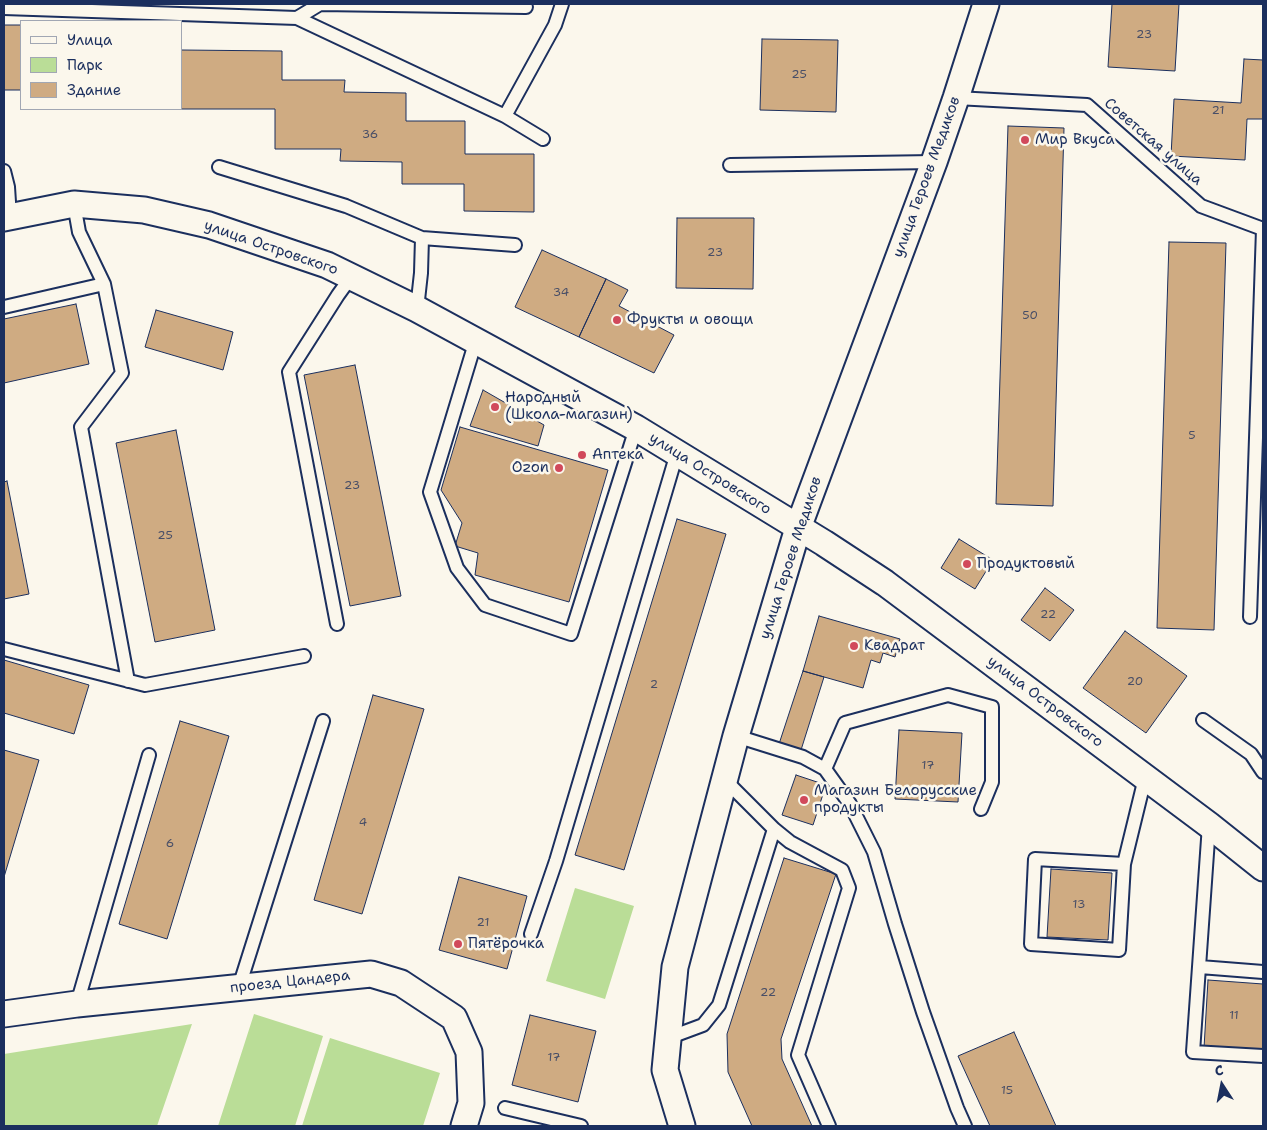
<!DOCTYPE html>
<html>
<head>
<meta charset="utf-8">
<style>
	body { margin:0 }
	#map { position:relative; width:1267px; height:1130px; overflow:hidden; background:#fbf7ec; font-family:"Shantell Sans",sans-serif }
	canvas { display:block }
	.frame { position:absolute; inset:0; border:5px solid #1b2f5e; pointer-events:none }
	.legend { position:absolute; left:20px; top:20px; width:162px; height:90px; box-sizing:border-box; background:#fbf7ec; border:1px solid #a1a7b3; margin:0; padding:6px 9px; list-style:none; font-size:15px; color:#1b2f5e }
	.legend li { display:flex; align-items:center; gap:10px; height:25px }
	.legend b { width:25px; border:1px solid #a1a7b3 }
	.north { position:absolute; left:1197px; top:1060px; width:50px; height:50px; -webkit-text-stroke:4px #fbf7ec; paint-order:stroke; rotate:349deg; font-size:14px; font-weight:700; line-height:20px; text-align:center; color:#1b2f5e }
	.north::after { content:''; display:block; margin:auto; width:18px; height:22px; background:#1b2f5e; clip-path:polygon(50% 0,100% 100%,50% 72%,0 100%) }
</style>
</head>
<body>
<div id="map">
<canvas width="1267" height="1130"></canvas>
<div class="frame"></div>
<ul class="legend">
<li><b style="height:6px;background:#fbf7ec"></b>Улица</li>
<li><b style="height:14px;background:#badd97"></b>Парк</li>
<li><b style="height:14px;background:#cfab82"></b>Здание</li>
</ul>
<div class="north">С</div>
</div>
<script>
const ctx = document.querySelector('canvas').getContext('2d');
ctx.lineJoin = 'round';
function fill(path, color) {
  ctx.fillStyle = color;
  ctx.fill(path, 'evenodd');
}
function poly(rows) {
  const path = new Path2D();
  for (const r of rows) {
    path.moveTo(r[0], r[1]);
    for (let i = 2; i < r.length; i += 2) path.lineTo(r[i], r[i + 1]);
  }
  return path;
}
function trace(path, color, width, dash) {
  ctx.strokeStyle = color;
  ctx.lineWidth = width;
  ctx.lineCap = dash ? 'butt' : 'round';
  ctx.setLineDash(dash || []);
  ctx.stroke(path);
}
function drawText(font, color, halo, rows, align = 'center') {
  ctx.font = font + ' "Shantell Sans",sans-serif';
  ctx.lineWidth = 5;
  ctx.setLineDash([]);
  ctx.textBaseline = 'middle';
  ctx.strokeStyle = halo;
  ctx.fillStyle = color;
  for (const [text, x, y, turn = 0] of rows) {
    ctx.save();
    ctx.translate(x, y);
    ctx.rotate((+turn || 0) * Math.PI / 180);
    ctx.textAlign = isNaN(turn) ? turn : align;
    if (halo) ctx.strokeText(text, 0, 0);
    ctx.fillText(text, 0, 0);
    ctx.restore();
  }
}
const green = poly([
	[575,888,634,906,605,999,546,981],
	[254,1014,323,1036,295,1126,218,1126],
	[192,1024,157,1126,4,1126,4,1054],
	[330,1038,440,1073,423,1126,302,1126]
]);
const building = poly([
	[1112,4,1179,4,1175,71,1108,67,1112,4],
	[4,25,21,25,21,90,4,90,4,25],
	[762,39,838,40,836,112,760,110,762,39],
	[181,50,282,51,282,80,345,80,344,92,406,93,406,121,465,121,465,154,534,154,534,212,464,211,464,184,402,184,402,162,340,161,341,149,275,149,275,109,148,109,181,109,181,50],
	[1244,59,1263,60,1263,119,1247,119,1245,160,1171,156,1174,99,1241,103,1244,59],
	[1008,126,1064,128,1053,506,996,504,1008,126],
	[677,218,754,218,753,289,676,288,677,218],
	[1169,242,1226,243,1214,630,1157,628,1169,242],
	[542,250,606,279,579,337,515,307,542,250],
	[606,279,628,290,619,306,674,335,654,373,579,337,606,279],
	[76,304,89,364,4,383,4,319,76,304],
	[156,310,233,332,223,370,145,347,156,310],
	[355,365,401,596,350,606,304,375,355,365],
	[483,390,544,425,538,446,470,426,483,390],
	[460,427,608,470,569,602,475,575,478,553,455,546,462,523,441,490,460,427],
	[176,430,215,630,155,642,116,443,176,430],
	[7,481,29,594,4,599,4,482,7,481],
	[677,519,726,534,624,870,575,855,677,519],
	[959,539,993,560,975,589,941,568,959,539],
	[1045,588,1074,610,1050,641,1021,620,1045,588],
	[819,616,900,639,895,657,883,653,880,663,871,660,863,688,803,671,819,616],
	[1125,631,1187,676,1146,733,1083,688,1125,631],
	[4,660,89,685,74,734,4,713,4,660],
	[803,671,824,677,801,750,779,744,803,671],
	[373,695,424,709,362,914,314,900,373,695],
	[180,721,229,736,167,939,119,924,180,721],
	[899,730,962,733,958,802,895,799,899,730],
	[4,750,39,760,4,877,4,750],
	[796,775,826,785,813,825,782,815,796,775],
	[784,858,836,874,781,1039,782,1059,812,1126,752,1126,728,1072,727,1034,784,858],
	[1051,869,1112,873,1108,940,1047,937,1051,869],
	[459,877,527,896,507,969,439,950,459,877],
	[1208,980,1263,984,1263,1052,1204,1048,1208,980],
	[530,1015,596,1031,578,1102,512,1085,530,1015],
	[1014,1032,1056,1126,990,1126,958,1056,1014,1032]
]);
const lane = poly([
	[4,8,297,18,505,116,543,139],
	[297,18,320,4,526,7],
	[956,98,1087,105,1201,206,1263,229],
	[505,116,555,25,562,4],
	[730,165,934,162],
	[219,167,346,206,422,238,421,273,417,309],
	[4,171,8,187,10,217],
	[422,238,515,245],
	[104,284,122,373,81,427,128,681],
	[4,307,104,284,79,232,74,204],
	[476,340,430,492,457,568,485,605,571,634,636,428],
	[1250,617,1263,229],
	[337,624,289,372,338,295,351,277],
	[4,649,145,685,304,656],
	[1203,720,1251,754,1263,772],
	[736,736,803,757,825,769,850,804,874,852,895,924,923,1012,957,1108,965,1126],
	[825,769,845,723,948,695,992,707,992,782,981,809],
	[725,780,774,829,790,842,842,870,849,888,798,1055,829,1126],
	[1209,825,1193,1052,1263,1056],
	[1124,864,1035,859,1031,944,1119,950,1124,864,1145,778],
	[531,934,556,861,677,453],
	[1200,967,1263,972],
	[239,987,323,721],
	[77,1004,149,755],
	[668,1038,703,1025,719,1005,774,829],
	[505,1108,581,1126]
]);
const street = poly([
	[4,218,74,204,144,210,209,225,327,265,417,309,636,428,824,543,885,583,1209,825,1263,868],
	[4,1014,77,1004,371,974,401,983,454,1018,469,1052,471,1103,464,1126],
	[682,1126,665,1070,675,967,736,736,798,528,934,162,956,98,986,4]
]);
const markers = [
	[1025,140,5,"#d1495b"],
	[617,320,5,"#d1495b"],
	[495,407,5,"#d1495b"],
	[582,455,5,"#d1495b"],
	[559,468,5,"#d1495b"],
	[967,564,5,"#d1495b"],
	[854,646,5,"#d1495b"],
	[804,800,5,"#d1495b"],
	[458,944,5,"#d1495b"]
];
const numberNames = [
	["23",1144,35],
	["25",799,75],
	["21",1218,111],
	["36",370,135],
	["23",715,253],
	["34",561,293],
	["50",1030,316],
	["5",1192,436],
	["23",352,486],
	["25",165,536],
	["22",1048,615],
	["20",1135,682],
	["2",654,685],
	["17",928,766],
	["4",363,823],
	["6",170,844],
	["13",1079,905],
	["21",483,923],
	["22",768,993],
	["11",1234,1016],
	["17",554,1058],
	["15",1007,1091]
];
const poiNames = [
	["Мир Вкуса",1035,140],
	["Фрукты и овощи",627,320],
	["Народный",505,398],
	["(Школа-магазин)",505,415],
	["Аптека",592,455],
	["Ozon",549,468,"right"],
	["Продуктовый",977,564],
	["Квадрат",864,646],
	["Магазин Белорусские",814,791],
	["продукты",814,808],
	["Пятёрочка",468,944]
];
const streetNames = [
	["Советская улица",1153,142,41],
	["улица Героев Медиков",927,177,-70],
	["улица Островского",271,248,19],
	["улица Островского",710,474,32],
	["улица Героев Медиков",791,558,-72],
	["улица Островского",1045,702,37],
	["проезд Цандера",290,982,-6]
];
fill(green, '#badd97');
fill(building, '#cfab82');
trace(building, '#1b2f5e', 1);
trace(lane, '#1b2f5e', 16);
trace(street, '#1b2f5e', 29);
trace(lane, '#fbf7ec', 12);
trace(street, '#fbf7ec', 25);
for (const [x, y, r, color] of markers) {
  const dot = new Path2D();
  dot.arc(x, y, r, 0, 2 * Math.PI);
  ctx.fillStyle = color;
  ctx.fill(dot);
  trace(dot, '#fbf7ec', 2);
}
drawText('12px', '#484e67', null, numberNames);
drawText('15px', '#1b2f5e', '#fbf7ec', poiNames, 'left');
drawText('15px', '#1b2f5e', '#fbf7ec', streetNames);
</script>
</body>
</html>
